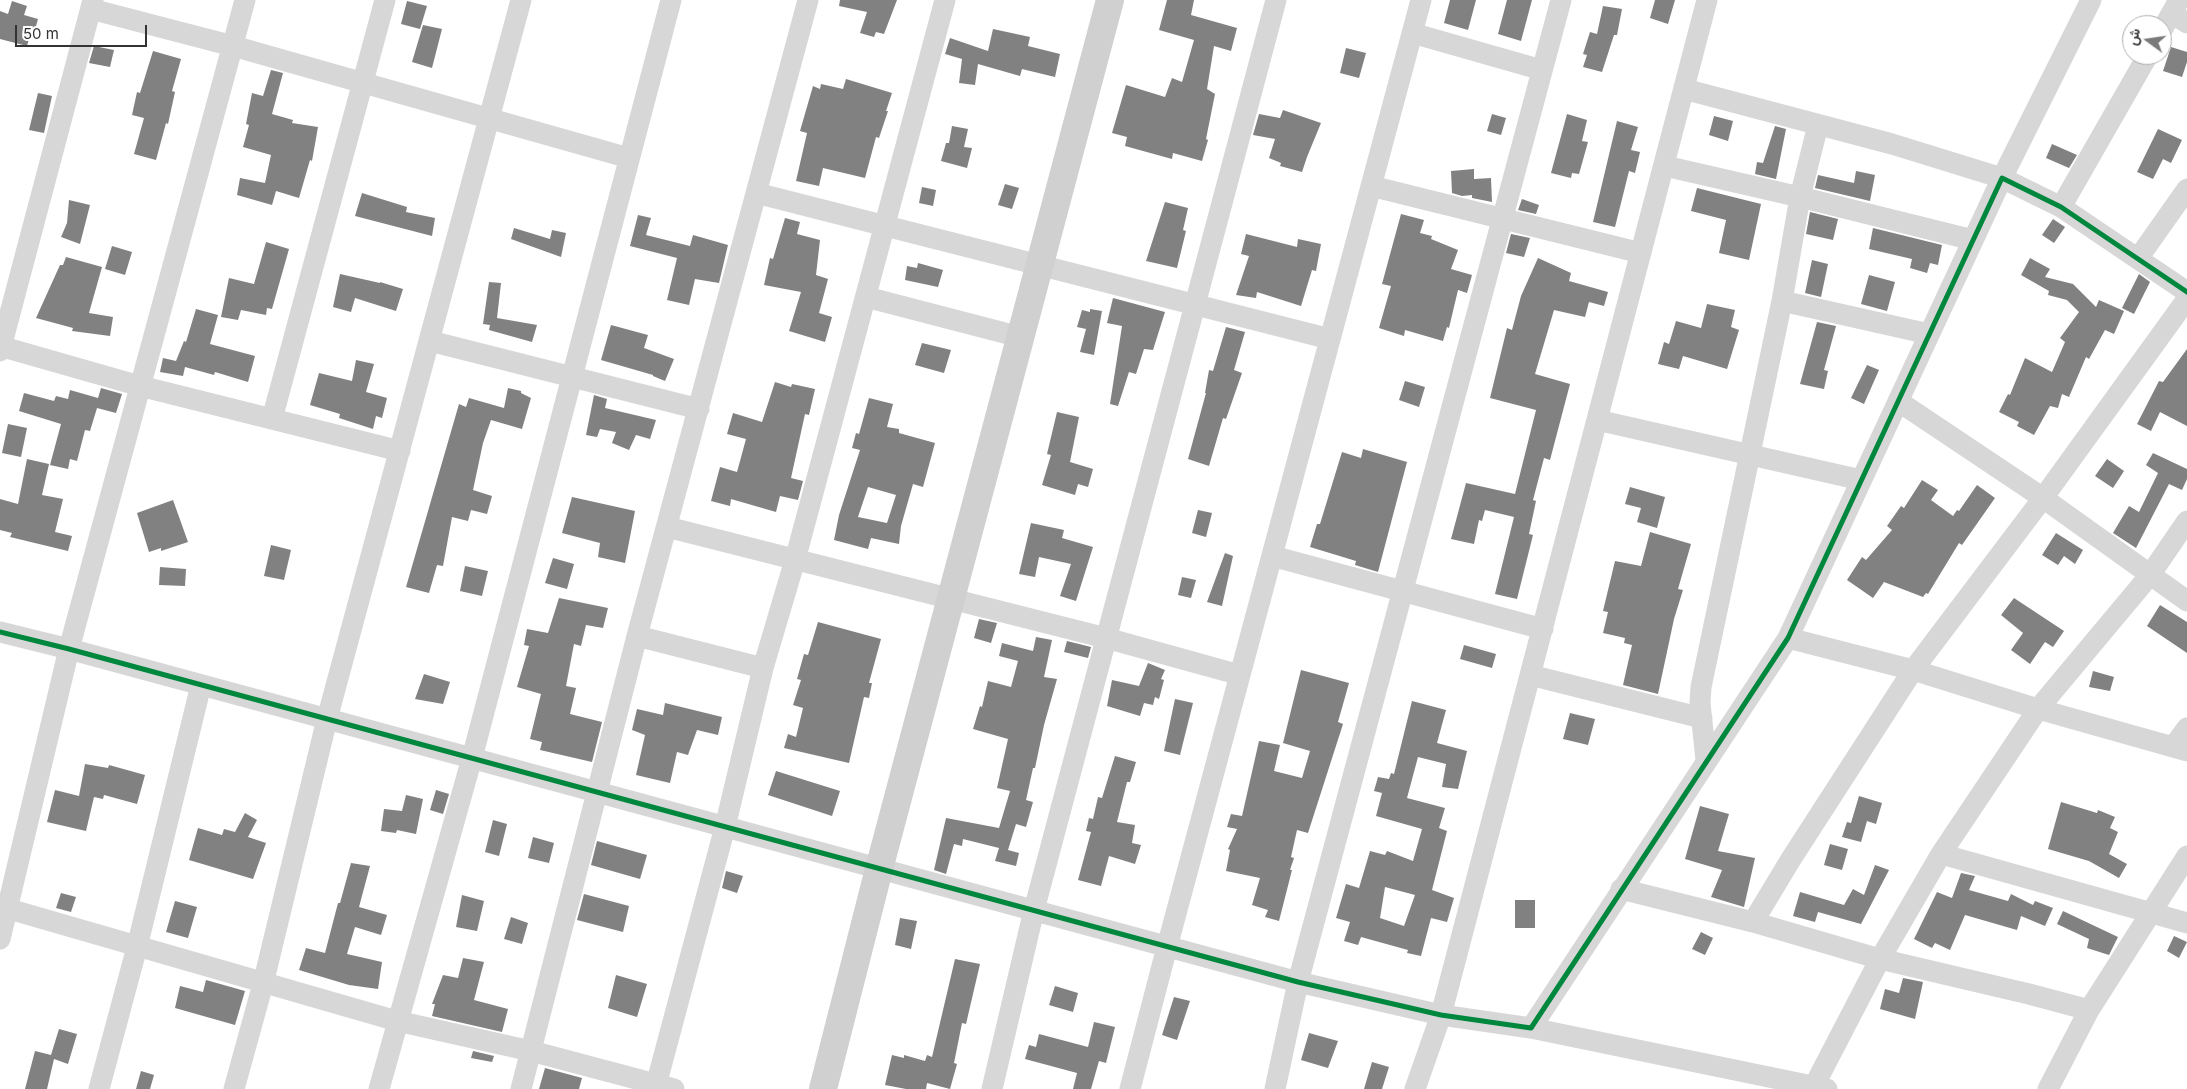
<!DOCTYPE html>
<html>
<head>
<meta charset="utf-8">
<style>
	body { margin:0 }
	#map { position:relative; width:2187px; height:1089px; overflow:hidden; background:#fff; font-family:Inter,Vazirmatn,sans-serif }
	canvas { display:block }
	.north { position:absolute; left:2122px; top:15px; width:50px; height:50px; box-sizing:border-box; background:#fff; border:1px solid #adadad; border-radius:50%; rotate:284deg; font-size:14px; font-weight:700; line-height:20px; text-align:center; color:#333 }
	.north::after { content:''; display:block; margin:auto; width:18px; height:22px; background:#7a7a7a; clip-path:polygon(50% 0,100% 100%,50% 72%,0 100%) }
	.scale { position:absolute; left:15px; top:25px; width:132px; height:22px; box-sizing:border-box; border:2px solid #333; border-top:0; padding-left:6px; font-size:15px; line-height:18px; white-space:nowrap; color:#333; -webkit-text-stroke:4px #fff; paint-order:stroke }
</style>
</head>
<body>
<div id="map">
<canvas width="2187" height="1089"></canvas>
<div class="north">ش</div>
<div class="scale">50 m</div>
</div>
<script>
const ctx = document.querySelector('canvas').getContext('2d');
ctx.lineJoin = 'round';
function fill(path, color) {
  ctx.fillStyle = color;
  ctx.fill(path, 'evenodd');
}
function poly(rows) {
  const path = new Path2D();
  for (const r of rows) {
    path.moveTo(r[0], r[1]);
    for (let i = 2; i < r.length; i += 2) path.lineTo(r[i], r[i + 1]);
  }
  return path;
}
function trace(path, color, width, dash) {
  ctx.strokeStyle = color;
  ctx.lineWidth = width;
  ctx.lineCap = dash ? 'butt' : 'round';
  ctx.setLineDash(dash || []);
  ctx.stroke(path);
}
const building = poly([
	[840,0,897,0,884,34,876,32,874,37,860,33,867,12,839,6],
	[1167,0,1194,0,1191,15,1237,28,1231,51,1214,46,1207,89,1215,94,1206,139,1208,140,1202,161,1173,153,1172,159,1125,146,1127,137,1112,133,1126,85,1165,97,1172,78,1182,82,1194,40,1159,30],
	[1450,0,1476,0,1468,30,1444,23],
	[1507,0,1532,0,1521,41,1498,34],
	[1655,0,1675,0,1668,24,1650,18],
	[12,1,27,6,24,15,38,19,34,33,31,32,27,46,0,39,0,11,8,14],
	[407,1,427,6,420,29,401,24],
	[1603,6,1622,9,1617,35,1614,35,1602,72,1583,67,1587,55,1583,54,1590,32,1597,34],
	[423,25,442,29,432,68,412,62],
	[993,29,1030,37,1028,46,1060,54,1055,77,1022,69,1020,76,978,64,975,85,959,83,962,59,945,54,950,38,988,51],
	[94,46,114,50,110,67,89,63],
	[2171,47,2187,52,2187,62,2182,77,2163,71],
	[1346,48,1366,53,1359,78,1340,73],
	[153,51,181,59,172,91,175,92,168,124,166,123,156,160,134,154,144,118,132,115,137,92,140,93],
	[271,70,283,73,272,114,293,120,292,123,318,127,312,161,310,160,299,198,276,191,272,205,237,195,240,178,265,183,271,155,243,147,249,125,246,124,252,93,263,96],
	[846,79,892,93,886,111,888,111,879,138,876,137,865,178,823,168,819,186,796,181,807,133,800,131,813,86,820,89,821,84,843,89],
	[38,93,52,96,44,133,29,130],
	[1283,110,1321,123,1307,157,1302,172,1280,166,1281,163,1269,158,1275,139,1253,135,1259,114,1280,118],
	[1492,114,1506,118,1501,135,1487,131],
	[1567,114,1587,120,1582,141,1588,142,1579,174,1572,173,1571,178,1551,173],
	[1714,116,1733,121,1728,141,1709,135],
	[1617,121,1638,127,1631,150,1640,152,1635,173,1629,171,1615,227,1593,222],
	[952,126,968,129,964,147,972,148,967,168,941,161,946,143,949,143],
	[1775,126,1786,129,1776,179,1755,174,1757,162,1763,163],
	[2158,129,2182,140,2171,163,2163,159,2153,179,2137,172],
	[2052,144,2077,155,2069,168,2046,158],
	[1474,169,1474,179,1491,178,1492,202,1472,198,1472,195,1462,196,1452,193,1451,171],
	[1856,171,1875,175,1870,201,1815,188,1818,175,1854,183],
	[1005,184,1019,188,1012,209,998,205],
	[922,187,936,190,933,206,919,203],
	[1697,188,1761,204,1749,260,1719,253,1726,220,1691,211],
	[362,193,407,207,406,212,435,218,432,236,355,216],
	[1522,199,1539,205,1536,214,1518,210],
	[69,200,90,205,80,244,61,237,67,223],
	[1165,202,1188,208,1183,230,1186,231,1177,268,1146,261],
	[1810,212,1838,219,1833,240,1806,234],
	[1401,214,1424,220,1420,233,1432,236,1431,239,1458,250,1451,269,1472,275,1467,293,1458,290,1449,328,1447,327,1443,341,1405,330,1404,336,1379,328,1391,286,1382,284],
	[638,215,651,218,646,235,690,246,693,235,728,245,719,283,695,279,689,305,667,300,677,258,630,246],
	[785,218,800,222,797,234,820,240,816,275,828,279,819,313,832,317,825,342,789,331,801,292,764,285,770,258,773,259],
	[2053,219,2065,227,2054,243,2042,235],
	[514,228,550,239,552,230,566,233,561,257,511,239],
	[1873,228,1942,245,1938,265,1930,263,1927,273,1910,268,1912,259,1869,249],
	[1246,234,1297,247,1298,239,1321,244,1316,271,1312,270,1301,306,1257,292,1256,298,1236,295,1249,256,1241,254],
	[1511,234,1530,238,1524,257,1506,253],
	[266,242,289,249,272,309,267,308,266,315,241,310,238,320,221,317,229,278,254,284],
	[112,246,132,252,125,275,105,269],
	[66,257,102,267,89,313,113,317,110,336,72,331,73,328,36,318,60,265,63,265],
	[1538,258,1571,273,1569,281,1608,292,1604,306,1589,302,1585,317,1554,310,1535,374,1570,384,1550,460,1544,458,1533,500,1536,501,1529,534,1533,535,1517,599,1495,594,1514,517,1485,510,1482,521,1479,520,1474,544,1451,539,1466,483,1515,494,1536,410,1490,398,1507,328,1512,330,1521,296],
	[2030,258,2050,269,2045,277,2073,284,2096,307,2099,300,2124,311,2114,334,2105,330,2089,359,2086,357,2069,397,2062,394,2058,408,2050,406,2034,435,2017,426,2019,422,1999,412,2008,394,2010,395,2025,358,2052,372,2065,342,2060,338,2079,312,2067,300,2048,295,2049,291,2021,275],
	[1812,260,1828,264,1821,297,1805,293],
	[918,263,943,270,938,287,905,280,907,266,917,268],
	[340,274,380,283,380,282,403,289,396,311,355,298,351,312,333,307],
	[2139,274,2150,282,2134,314,2122,308],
	[1869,275,1895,282,1887,311,1861,304],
	[489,282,501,283,497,318,537,325,532,342,489,330,490,325,483,324],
	[1113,298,1165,312,1153,350,1144,349,1136,374,1129,372,1118,406,1110,404,1122,326,1107,323],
	[1707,304,1735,310,1731,327,1739,330,1727,369,1683,356,1679,369,1658,364,1664,342,1669,344,1676,321,1701,328],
	[196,309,218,315,210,344,255,356,248,382,215,372,214,375,185,367,183,376,160,372,163,358,176,361,184,341,186,342],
	[1090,309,1102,311,1094,355,1080,352,1086,329,1077,327,1082,310,1090,312],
	[1817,322,1836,326,1824,370,1828,371,1824,389,1800,384],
	[611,325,648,335,644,348,674,359,665,381,653,376,653,375,601,360],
	[1226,327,1245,332,1234,370,1242,373,1226,419,1223,418,1209,466,1188,459,1206,393,1205,393,1209,370,1213,371],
	[922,343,951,350,944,373,915,365],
	[2187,349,2187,426,2160,412,2151,431,2137,424,2159,381,2163,382],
	[356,360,374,364,366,392,387,398,382,418,376,416,373,429,339,418,340,414,310,405,319,373,352,381],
	[1867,365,1879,370,1864,404,1851,398],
	[1405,381,1425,387,1419,407,1399,400],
	[775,382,791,387,792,384,815,389,809,415,805,414,791,478,803,481,798,500,780,496,776,512,731,499,730,506,711,501,720,467,737,472,746,439,727,434,733,413,762,422],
	[101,388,122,394,116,413,97,408,90,431,85,430,77,461,70,459,68,469,50,465,61,424,19,411,24,393,54,401,56,396,68,399,70,390,98,398],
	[508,388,521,391,521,393,531,398,522,429,491,420,483,443,473,490,492,496,487,514,471,510,468,521,452,517,443,566,437,565,429,593,406,587,459,404,466,407,469,398,504,408],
	[594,395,607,399,605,408,656,420,650,439,636,435,629,450,612,443,616,432,600,429,597,437,586,435],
	[869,398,893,404,887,427,899,429,899,433,935,443,923,487,913,484,901,526,899,544,871,538,868,549,834,540,839,515,860,450,852,448,856,433,859,434],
	[868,487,896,495,887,523,858,517],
	[1057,412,1079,417,1070,462,1093,469,1088,487,1078,484,1075,495,1042,485,1051,455,1047,454],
	[8,424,27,428,21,457,2,453],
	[1363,449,1407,462,1378,572,1355,565,1356,561,1310,547,1317,524,1320,524,1342,452,1361,458],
	[2153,453,2187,469,2187,479,2182,490,2169,484,2136,548,2113,533,2129,506,2139,512,2158,473,2146,465],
	[27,459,49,464,42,495,63,499,55,532,72,536,68,551,10,537,12,533,0,530,0,499,18,504],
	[2107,459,2124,471,2113,488,2095,476],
	[1922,480,1938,490,1931,500,1953,516,1957,510,1959,511,1977,485,1995,498,1962,545,1959,543,1928,594,1926,593,1923,597,1884,582,1873,598,1847,580,1862,557,1866,560,1892,530,1887,526,1901,506,1904,508],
	[1630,487,1665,497,1657,528,1637,522,1641,508,1625,504],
	[572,497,635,511,625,563,598,557,600,543,562,533],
	[173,500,188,542,161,551,161,548,149,552,137,513],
	[1198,510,1212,513,1206,537,1192,533],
	[1031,523,1064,530,1062,538,1093,547,1076,601,1060,596,1071,564,1039,557,1035,577,1019,574],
	[1650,532,1691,544,1678,589,1683,590,1674,619,1658,694,1623,685,1632,645,1624,643,1625,638,1603,633,1608,612,1603,611,1615,561,1641,566],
	[2056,533,2083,550,2075,564,2064,556,2058,565,2042,555],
	[271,545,291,550,284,580,264,576],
	[1225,553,1233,556,1222,606,1207,602],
	[553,558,574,564,567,589,545,583],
	[465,566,488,571,482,596,460,591],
	[160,567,186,569,185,586,159,585],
	[1182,577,1196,580,1191,598,1178,595],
	[559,598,608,608,603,628,586,625,581,646,574,644,566,686,576,688,570,714,602,722,592,762,540,750,542,742,530,739,541,694,517,687,529,646,524,645,527,629,548,633],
	[2014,598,2064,631,2053,647,2045,642,2030,664,2011,650,2023,633,2001,615],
	[2160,605,2187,622,2187,653,2147,626],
	[979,619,997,623,991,643,974,638],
	[818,622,881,639,869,683,872,683,869,698,864,697,849,763,784,748,788,734,796,737,803,708,793,705,801,680,797,679,804,654,808,655],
	[1036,637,1052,640,1044,677,1057,679,1044,725,1035,768,1033,768,1026,800,1033,802,1026,827,1016,824,1008,850,1019,853,1016,866,995,861,999,848,963,839,962,846,954,844,946,874,934,870,946,818,999,828,1010,791,997,788,1008,739,973,729,980,706,982,707,988,681,1011,687,1018,661,999,656,1002,643,1033,651],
	[1067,641,1091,647,1088,658,1064,652],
	[1464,645,1496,654,1492,668,1460,659],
	[1148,663,1165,670,1161,679,1164,680,1159,699,1155,697,1153,705,1144,703,1140,716,1107,706,1112,680,1139,686],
	[1301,670,1349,683,1338,722,1343,724,1308,833,1297,830,1291,857,1294,858,1290,870,1292,870,1279,921,1265,917,1268,910,1252,905,1260,878,1226,871,1230,850,1228,849,1237,829,1227,827,1231,814,1242,816,1259,741,1280,745,1274,771,1302,778,1310,751,1283,743],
	[2093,671,2114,677,2110,691,2089,687],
	[424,674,450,682,443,704,415,699],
	[1175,699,1193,703,1180,755,1164,751],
	[1412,701,1446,710,1437,743,1467,751,1458,789,1442,787,1446,764,1418,757,1407,798,1445,808,1439,828,1447,831,1432,890,1454,898,1447,922,1431,918,1421,956,1407,953,1408,950,1361,937,1358,945,1344,941,1350,922,1336,918,1346,884,1359,888,1370,851,1385,855,1387,851,1413,861,1422,829,1376,816,1382,793,1374,791,1378,777,1389,779,1391,773,1394,774],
	[1385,887,1415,895,1404,926,1380,918],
	[665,703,722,717,718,735,697,730,688,755,677,752,670,783,636,775,645,735,632,730,637,709,663,715],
	[1570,713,1595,719,1588,745,1563,739],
	[1115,756,1136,762,1130,782,1127,782,1117,822,1135,825,1132,843,1141,845,1135,864,1109,856,1101,886,1078,880,1091,832,1086,831,1089,818,1093,819,1098,797,1102,798],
	[85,764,108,768,109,765,145,775,137,804,104,795,103,799,94,797,86,831,47,822,55,790,79,796],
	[776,771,840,791,832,816,768,795],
	[436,790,449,794,443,814,430,810],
	[406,795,423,799,416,834,397,830,396,833,381,831,384,809,402,811],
	[1859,796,1882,803,1876,824,1867,821,1861,842,1842,837,1847,822,1851,823],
	[2061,802,2097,813,2098,810,2115,817,2110,828,2118,832,2109,854,2127,864,2119,878,2089,861,2048,849],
	[1700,806,1729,814,1718,851,1755,858,1744,907,1711,897,1722,870,1685,859],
	[245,813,257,820,248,837,266,843,253,879,189,860,198,828,222,835,224,829,235,832],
	[493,820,507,824,499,856,485,852],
	[533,837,554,843,549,863,528,858],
	[597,841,647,855,640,879,591,865],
	[1830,844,1848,849,1842,870,1824,865],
	[351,863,370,866,359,907,387,915,381,935,355,927,347,954,382,962,378,989,349,985,299,970,306,948,325,953,338,903,340,903],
	[1875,865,1889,870,1861,924,1818,912,1815,922,1793,916,1800,892,1844,905,1853,889,1864,895],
	[726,871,743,876,737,893,722,888],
	[1961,873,1975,876,1969,890,2008,901,2011,894,2033,905,2035,901,2053,908,2045,926,2021,916,2017,930,1965,915,1950,950,1935,943,1932,948,1914,939,1937,892,1952,898],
	[61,893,76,897,71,912,56,908],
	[584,894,629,906,623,932,577,920],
	[462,895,484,901,477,931,456,927],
	[1515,900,1535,900,1535,928,1515,928],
	[175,901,197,907,188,938,166,932],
	[2063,911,2118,937,2109,955,2087,948,2089,939,2057,924],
	[511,917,528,923,522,944,504,939],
	[900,918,917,921,911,949,895,945],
	[1701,932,1713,938,1705,955,1692,949],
	[2174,936,2187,942,2179,958,2167,951],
	[463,958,484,962,474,1000,508,1009,502,1032,432,1016,435,1004,432,1004,443,975,458,978],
	[955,959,980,964,966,1024,962,1023,954,1063,957,1064,950,1089,927,1083,926,1089,906,1089,885,1085,892,1055,904,1058,904,1055,925,1061,927,1055,932,1057],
	[616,975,647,984,637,1017,608,1008],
	[1903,978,1923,982,1915,1019,1880,1009,1885,989,1899,993],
	[206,980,245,991,235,1025,175,1008,180,986,203,992],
	[1055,986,1078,993,1073,1012,1049,1005],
	[1174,997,1190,1001,1177,1040,1162,1035],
	[1094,1022,1115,1027,1106,1063,1099,1061,1091,1089,1073,1089,1077,1073,1025,1059,1029,1045,1036,1047,1039,1034,1088,1047],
	[59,1029,77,1034,68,1064,54,1059,47,1089,25,1089,35,1051,51,1055],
	[1309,1033,1338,1041,1328,1068,1301,1060],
	[473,1051,494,1056,492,1062,471,1058],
	[1372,1062,1389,1067,1382,1089,1364,1089],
	[545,1068,582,1078,579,1089,539,1089],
	[141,1071,154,1075,150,1089,136,1089]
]);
const street = poly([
	[91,9,233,46,629,158],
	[2172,13,2187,23],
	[2162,30,2179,0],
	[1412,33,1542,70],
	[1684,89,1892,144,2002,178,2091,0],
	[1665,166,1800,197,1973,240],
	[1371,186,1641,253],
	[756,193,1330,339],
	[2061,207,2148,55],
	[2139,257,2187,189],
	[866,297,1020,337],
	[1782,301,1929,334],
	[430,341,699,409],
	[0,346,140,386,400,451],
	[0,351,93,0],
	[1898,401,2043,498,2187,601],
	[272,419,385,0],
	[1597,420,1861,480],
	[667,527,1106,638,1240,675],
	[1272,556,1543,629],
	[0,632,69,649,1298,982,1441,1015,1531,1028,1788,638,2002,178,2061,207,2187,292],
	[637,636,763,668],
	[1788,638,1913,670,2038,709,2187,751],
	[1530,675,1702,718],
	[2173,747,2187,728],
	[1706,760,1700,703,1701,687,1782,301,1800,197,1818,125],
	[1941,854,2187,923],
	[1621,889,1753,922,1880,959,2029,994,2089,1010],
	[9,909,397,1021,531,1051,674,1089],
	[1753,922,1791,859,1913,670,2043,498,2187,299],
	[0,939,69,649,245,0],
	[1531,1028,1827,1089],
	[1814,1086,1880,959,1941,854,2038,709,2150,575,2187,521],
	[99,1089,137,947,201,685],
	[234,1089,263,984,327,719,521,0],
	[379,1089,472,758,671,0],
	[521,1089,637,636,808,0],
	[655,1089,725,827,763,668,795,560,945,0],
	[992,1089,1034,910,1276,0],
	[1130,1089,1167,947,1421,0],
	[1275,1089,1298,982,1561,0],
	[1415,1089,1441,1015,1707,0],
	[2048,1089,2089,1010,2187,856]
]);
const secondary = poly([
	[823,1089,879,869,1110,0]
]);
const cycleway = poly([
	[0,632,69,649,1298,982,1441,1015,1531,1028,1788,638,2002,178,2061,207,2187,292]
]);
fill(building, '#818181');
trace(street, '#d7d7d7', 21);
trace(secondary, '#d0d0d0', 28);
trace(cycleway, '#00873e', 5);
</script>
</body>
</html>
